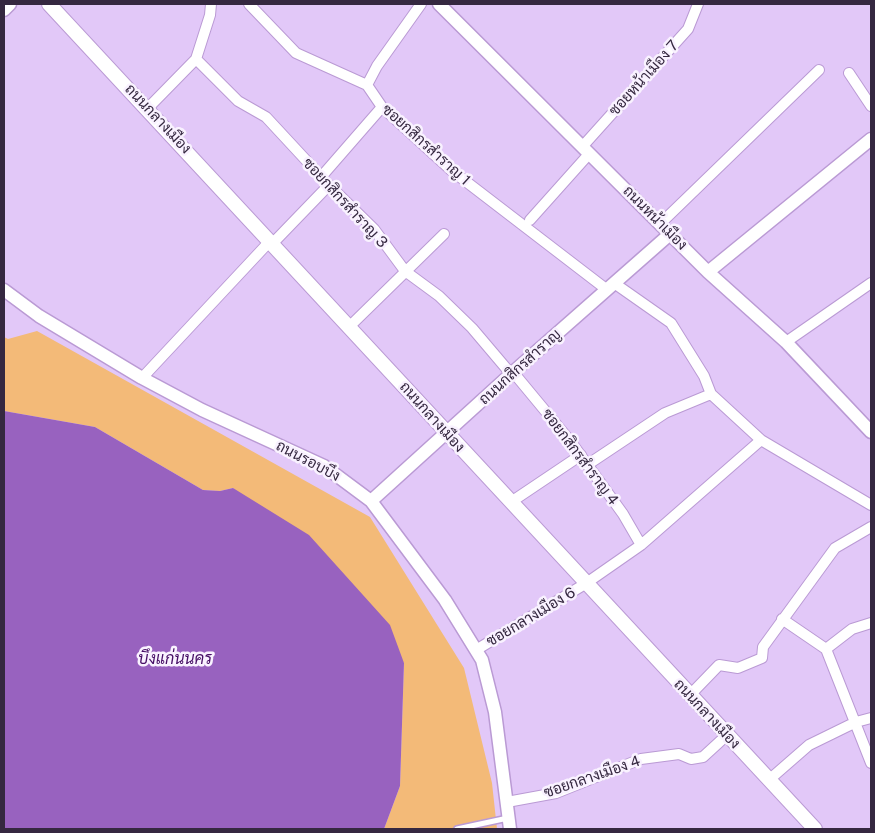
<!DOCTYPE html>
<html>
<head>
<meta charset="utf-8">
<style>
	body { margin:0 }
	#map { position:relative; width:875px; height:833px; overflow:hidden; background:#e2c8f8; font-family:"Public Sans",sans-serif }
	canvas { display:block }
	.frame { position:absolute; inset:0; border:5px solid #352840; pointer-events:none }
</style>
</head>
<body>
<div id="map">
<canvas width="875" height="833"></canvas>
<div class="frame"></div>
</div>
<script>
const ctx = document.querySelector('canvas').getContext('2d');
ctx.lineJoin = 'round';
function fill(path, color) {
  ctx.fillStyle = color;
  ctx.fill(path, 'evenodd');
}
function poly(rows) {
  const path = new Path2D();
  for (const r of rows) {
    path.moveTo(r[0], r[1]);
    for (let i = 2; i < r.length; i += 2) path.lineTo(r[i], r[i + 1]);
  }
  return path;
}
function trace(path, color, width, dash) {
  ctx.strokeStyle = color;
  ctx.lineWidth = width;
  ctx.lineCap = dash ? 'butt' : 'round';
  ctx.setLineDash(dash || []);
  ctx.stroke(path);
}
function drawText(font, color, halo, rows, align = 'center') {
  ctx.font = font + ' "Public Sans",Sarabun,sans-serif';
  ctx.lineWidth = 5;
  ctx.setLineDash([]);
  ctx.textBaseline = 'middle';
  ctx.strokeStyle = halo;
  ctx.fillStyle = color;
  for (const [text, x, y, turn = 0] of rows) {
    ctx.save();
    ctx.translate(x, y);
    ctx.rotate((+turn || 0) * Math.PI / 180);
    ctx.textAlign = isNaN(turn) ? turn : align;
    if (halo) ctx.strokeText(text, 0, 0);
    ctx.fillText(text, 0, 0);
    ctx.restore();
  }
}
const green = poly([
	[37,331,370,517,464,668,492,783,497,829,384,829,400,786,404,663,233,488,220,491,203,490,95,427,4,411,4,337,8,339]
]);
const water = poly([
	[4,411,95,427,203,490,220,491,233,488,309,535,390,625,404,663,400,786,384,829,4,829]
]);
const service = poly([
	[457,829,508,818]
]);
const minor = poly([
	[249,4,296,53,367,85,382,107,451,170,606,289],
	[196,59,238,101,266,117,329,185,374,229,405,271,439,296,472,328,511,374],
	[849,73,871,106],
	[367,85,377,66,421,4],
	[148,108,196,59,210,15,211,4],
	[582,147,688,29,698,4],
	[321,177,382,107],
	[530,220,589,154],
	[660,224,819,70],
	[273,243,329,185],
	[614,283,671,323,704,376,711,394,761,440,871,505],
	[350,326,444,234],
	[786,342,871,283],
	[513,372,571,442,623,514,641,545],
	[142,378,271,240],
	[587,465,665,413,711,394],
	[511,502,581,455],
	[782,619,826,649],
	[826,649,871,763],
	[826,649,852,629,871,623],
	[476,650,585,584,641,545,761,440],
	[690,695,719,665,738,668,762,658,763,647,835,548,871,527],
	[770,779,809,745,856,722,871,718],
	[507,802,556,793,641,759,679,754,691,759,703,757,727,735]
]);
const tertiary = poly([
	[439,4,708,272,786,342,871,432],
	[4,10,10,4],
	[708,272,871,139],
	[4,290,39,316,142,378,202,410,324,466,371,501,445,600,482,660,495,712,510,829],
	[371,501,511,374,670,234]
]);
const secondary = poly([
	[49,4,815,829]
]);
const streetNames = [
	["ซอยหน้าเมือง 7",644,78,-48],
	["ถนนกลางเมือง",158,119,47],
	["ซอยกสิกรสำราญ 1",426,145,42],
	["ซอยกสิกรสำราญ 3",345,203,47],
	["ถนนหน้าเมือง",655,218,45],
	["ถนนกสิกรสำราญ",520,367,-42],
	["ถนนกลางเมือง",432,417,48],
	["ซอยกสิกรสำราญ 4",580,457,53],
	["ถนนรอบบึง",308,461,28],
	["ซอยกลางเมือง 6",531,617,-31],
	["ถนนกลางเมือง",707,714,47],
	["ซอยกลางเมือง 4",592,777,-19]
];
const waterNames = [
	["บึงแก่นนคร",175,659]
];
fill(green, '#f3ba78');
fill(water, '#9862bf');
trace(service, '#ba9ad4', 8);
trace(minor, '#ba9ad4', 12);
trace(tertiary, '#ba9ad4', 15);
trace(secondary, '#ba9ad4', 16);
trace(service, '#fff', 5);
trace(minor, '#fff', 10);
trace(tertiary, '#fff', 12);
trace(secondary, '#fff', 14);
drawText('15px', '#352840', '#f9f2ff', streetNames);
drawText('italic 16px', '#470f66', '#f9f2ff', waterNames);
</script>
</body>
</html>
